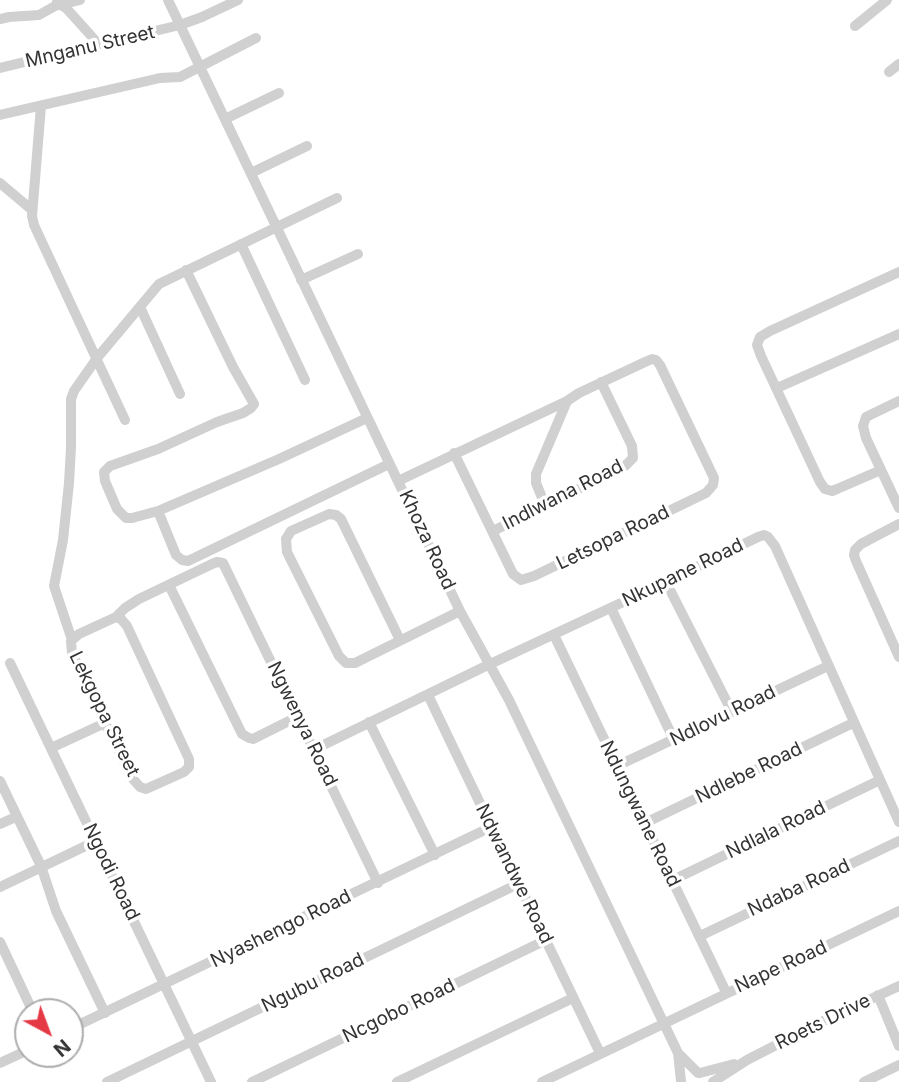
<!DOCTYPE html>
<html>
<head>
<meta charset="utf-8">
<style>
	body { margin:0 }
	#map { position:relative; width:899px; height:1082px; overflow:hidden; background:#fff; font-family:Inter,sans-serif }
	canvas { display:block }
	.north { position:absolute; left:14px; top:998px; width:70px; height:70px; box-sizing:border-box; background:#fff; border:2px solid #adadad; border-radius:50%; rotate:139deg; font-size:19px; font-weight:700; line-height:28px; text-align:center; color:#333 }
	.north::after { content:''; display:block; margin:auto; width:24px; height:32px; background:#e63946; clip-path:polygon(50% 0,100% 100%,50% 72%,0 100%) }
</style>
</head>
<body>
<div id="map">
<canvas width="899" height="1082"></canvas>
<div class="north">N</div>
</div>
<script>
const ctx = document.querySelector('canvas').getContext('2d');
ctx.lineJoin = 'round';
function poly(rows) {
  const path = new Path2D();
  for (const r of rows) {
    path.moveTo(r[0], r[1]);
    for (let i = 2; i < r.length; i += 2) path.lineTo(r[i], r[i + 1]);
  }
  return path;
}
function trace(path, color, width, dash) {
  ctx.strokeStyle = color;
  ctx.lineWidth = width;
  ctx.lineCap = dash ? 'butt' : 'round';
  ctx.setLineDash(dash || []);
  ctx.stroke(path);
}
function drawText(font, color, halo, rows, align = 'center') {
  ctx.font = font + ' Inter,sans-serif';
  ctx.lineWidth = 7;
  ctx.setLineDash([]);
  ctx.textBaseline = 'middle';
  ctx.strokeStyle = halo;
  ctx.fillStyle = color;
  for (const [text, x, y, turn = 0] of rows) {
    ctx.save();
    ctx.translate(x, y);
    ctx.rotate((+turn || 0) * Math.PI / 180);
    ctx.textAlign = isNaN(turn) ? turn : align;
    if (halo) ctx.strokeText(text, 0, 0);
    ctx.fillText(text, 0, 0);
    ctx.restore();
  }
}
const minor = poly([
	[168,0,460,611,509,700,678,1053,681,1081],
	[57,2,67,9,94,39],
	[0,19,9,17,39,15,55,6,80,0],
	[855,26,887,0],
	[0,68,180,25,202,17,238,0],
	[889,72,899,64],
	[41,106,32,216,34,225,125,420],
	[0,115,160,78,180,77,256,38],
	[225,119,279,93],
	[251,173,307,146],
	[0,183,32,210],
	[241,244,305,380],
	[186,270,233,367,254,404,251,408,243,413,217,422,158,449,110,466,104,472,105,481,117,509,126,518,132,518,158,511,279,459,367,418],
	[301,280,358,254],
	[140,307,180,394],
	[777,388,899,334],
	[899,401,866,417,863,426,866,438,899,508],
	[454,453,513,574,521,580,534,576,706,493,713,485,714,478,660,365,656,360,652,359,645,362,579,393,567,401,536,474,536,483,545,505],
	[881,470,837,489,832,491,825,489,820,482,761,356,757,345,760,337,770,331,899,272],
	[398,481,567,401],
	[158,511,176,555,182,560,188,561,389,464],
	[899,524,861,544,855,550,854,555,856,561,899,657],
	[493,531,625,466,633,458,632,446,601,382],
	[666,582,732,712],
	[169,585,242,734,249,738,253,739,297,717],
	[611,608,674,740],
	[116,617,121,619,127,626,189,759,189,767,184,772,146,789,140,787,133,779,105,723,72,653,71,641,79,634,116,617,125,608,139,599,212,564,217,562,223,563,378,883],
	[554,635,726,992],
	[72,640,54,586,63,540,69,483,71,447,71,399,74,391,97,358,159,284,337,198],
	[400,640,341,519,336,515,329,514,291,531,286,539,287,552,339,656,346,663,355,663,460,611],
	[10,663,211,1082],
	[428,695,600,1053],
	[369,722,435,855],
	[51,748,105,723],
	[315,749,488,665,666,582,758,537,764,535,768,537,775,546,899,822],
	[617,766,828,666],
	[0,781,41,866,56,911,105,1013],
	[645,823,853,723],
	[0,824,16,817],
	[673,880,880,780],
	[0,887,96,841],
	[700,936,899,841],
	[0,942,33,1012],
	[878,995,899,1046],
	[70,1029,491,827],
	[678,1053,698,1073],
	[0,1063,28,1050],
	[700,1073,734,1064],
	[107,1082,518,884],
	[252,1082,546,940],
	[397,1082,573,998],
	[542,1082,899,911],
	[713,1082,747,1060,819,1023,899,986],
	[864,1082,899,1065]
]);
const streetNames = [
	["Mnganu Street",90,47,-13],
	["Indlwana Road",563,495,-27],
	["Letsopa Road",613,538,-26],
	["Khoza Road",427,540,65],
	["Nkupane Road",683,573,-26],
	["Lekgopa Street",104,714,64],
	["Ndlovu Road",723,716,-26],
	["Ngwenya Road",302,724,64],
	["Ndlebe Road",749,773,-26],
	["Ndungwane Road",640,814,64],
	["Ndlala Road",776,830,-26],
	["Ngodi Road",111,872,64],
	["Ndwandwe Road",514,874,64],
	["Ndaba Road",799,888,-25],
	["Nyashengo Road",281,929,-26],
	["Nape Road",781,967,-25],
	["Ngubu Road",313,983,-26],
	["Ncgobo Road",399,1011,-26],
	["Roets Drive",823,1022,-26]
];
trace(minor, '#d0d0d0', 10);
drawText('19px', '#333', '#fff', streetNames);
</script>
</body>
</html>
